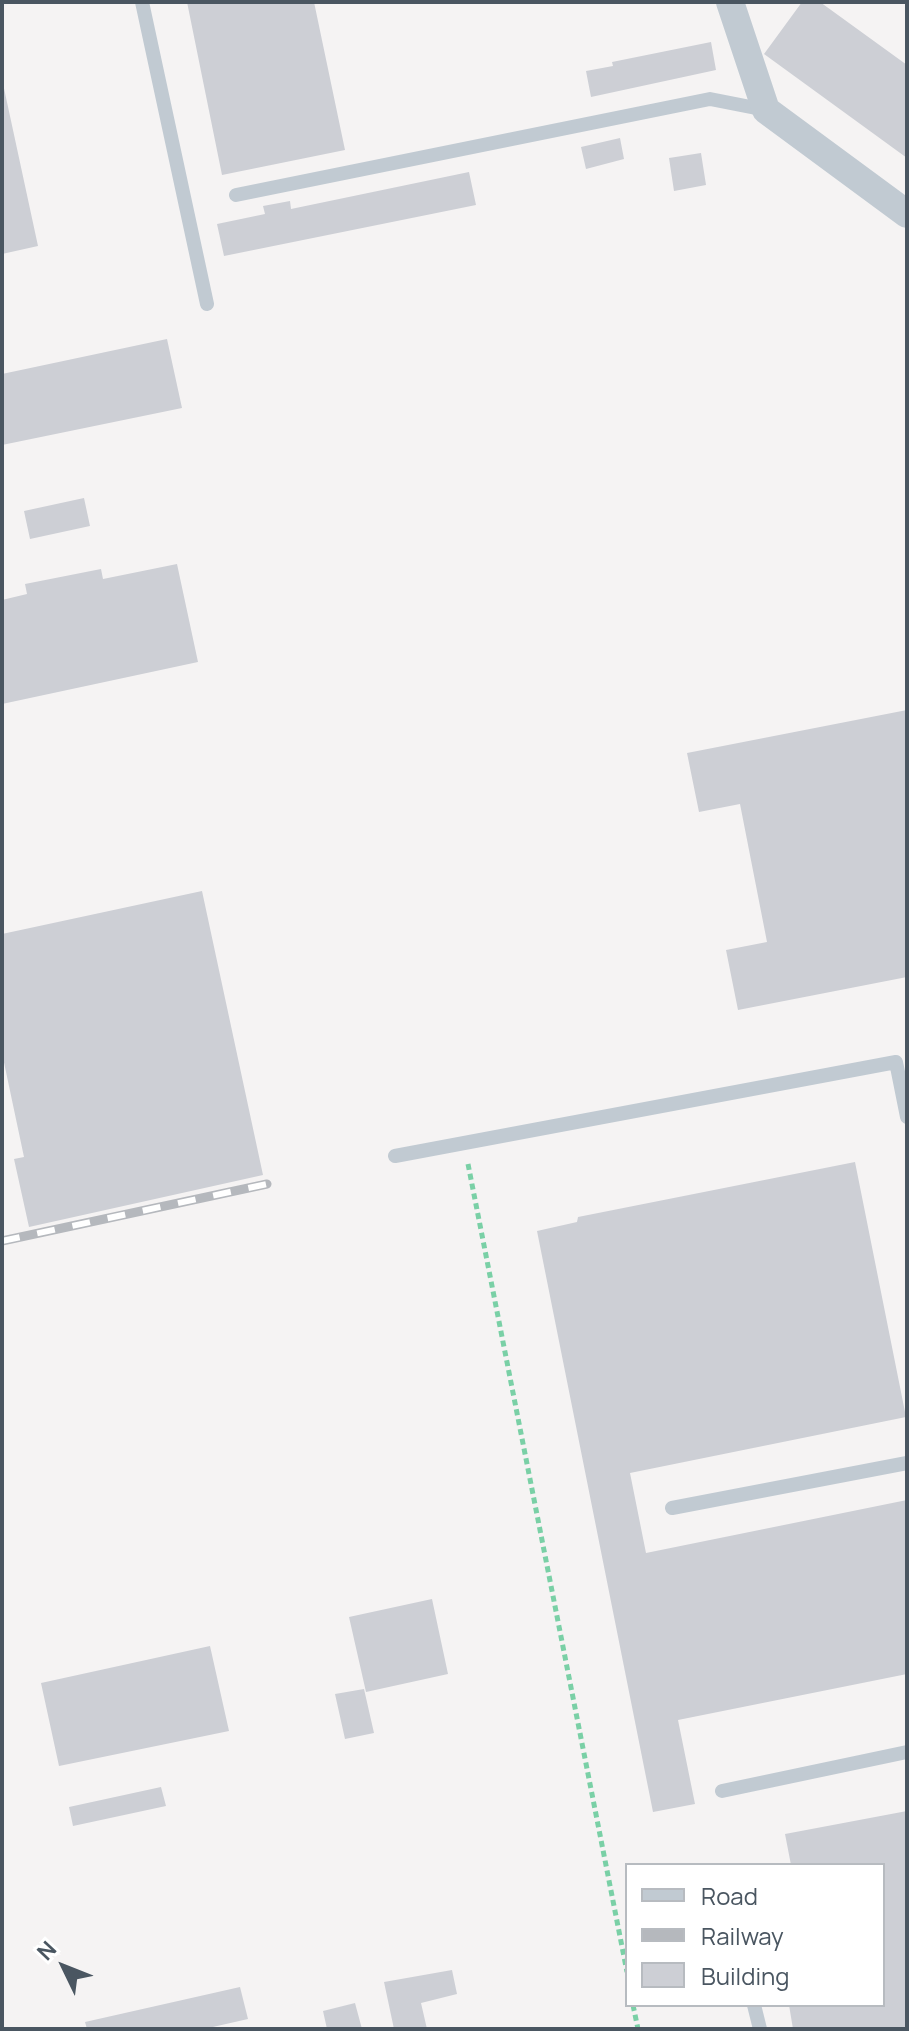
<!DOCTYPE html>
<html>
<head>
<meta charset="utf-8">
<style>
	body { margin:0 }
	#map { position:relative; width:909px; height:2031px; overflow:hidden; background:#f5f3f3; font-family:Manrope,sans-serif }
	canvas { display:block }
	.frame { position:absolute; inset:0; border:4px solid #4a5661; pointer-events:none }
	.legend { position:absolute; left:625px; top:1863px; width:260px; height:144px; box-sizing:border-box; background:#fff; border:2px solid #b7bbc0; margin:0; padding:10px 14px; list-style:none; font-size:24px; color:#4a5661 }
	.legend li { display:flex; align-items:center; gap:16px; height:40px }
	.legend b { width:40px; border:2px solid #b7bbc0 }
	.north { position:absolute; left:24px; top:1927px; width:80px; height:80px; -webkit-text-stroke:6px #fff; paint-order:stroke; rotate:313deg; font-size:22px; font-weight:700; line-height:32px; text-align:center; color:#4a5661 }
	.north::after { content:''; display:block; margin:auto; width:28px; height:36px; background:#4a5661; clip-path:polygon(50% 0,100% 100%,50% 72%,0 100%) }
</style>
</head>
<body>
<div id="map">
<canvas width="909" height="2031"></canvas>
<div class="frame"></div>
<ul class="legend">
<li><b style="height:10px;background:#c1cad2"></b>Road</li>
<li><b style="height:10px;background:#b5b8bd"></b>Railway</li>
<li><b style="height:22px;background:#cdcfd5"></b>Building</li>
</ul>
<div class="north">N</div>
</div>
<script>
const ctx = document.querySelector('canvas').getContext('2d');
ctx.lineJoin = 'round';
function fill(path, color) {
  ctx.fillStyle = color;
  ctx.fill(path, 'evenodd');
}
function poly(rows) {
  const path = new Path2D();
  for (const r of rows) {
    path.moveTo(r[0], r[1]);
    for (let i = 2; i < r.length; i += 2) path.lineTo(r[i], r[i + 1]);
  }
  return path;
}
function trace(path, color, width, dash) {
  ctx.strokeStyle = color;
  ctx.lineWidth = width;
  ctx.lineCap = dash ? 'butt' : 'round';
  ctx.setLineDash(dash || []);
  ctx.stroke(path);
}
const building = poly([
	[187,2,314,2,345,150,222,175],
	[802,2,820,2,907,65,907,158,764,54],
	[711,42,716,70,591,97,586,71,613,66,612,62],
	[2,79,38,246,2,254],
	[620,138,624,159,586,169,581,147],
	[701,153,706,185,674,191,669,158],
	[469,172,476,205,224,256,217,224,265,214,263,206,290,201,291,209],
	[167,339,182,408,2,445,2,374],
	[84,498,90,526,30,539,24,511],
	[177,564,198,662,2,704,2,600,27,594,25,584,101,569,103,579],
	[907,710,907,977,738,1010,726,950,767,942,740,804,699,812,687,753],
	[202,891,263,1175,29,1227,14,1159,24,1157,2,1053,2,934],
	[855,1162,906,1417,630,1473,646,1553,907,1500,907,1674,678,1720,695,1804,653,1812,537,1231,577,1222,578,1217],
	[432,1599,448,1674,366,1692,349,1617],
	[210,1646,229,1731,59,1766,41,1683],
	[364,1689,374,1733,345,1739,335,1694],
	[161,1787,166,1806,73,1826,69,1807],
	[907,1811,907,2029,793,2029,789,2005,883,2005,883,1865,791,1865,785,1834],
	[452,1970,457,1994,421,2003,427,2029,394,2029,384,1982],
	[240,1987,248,2019,204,2029,87,2029,85,2022],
	[355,2003,362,2029,327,2029,323,2011]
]);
const path = poly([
	[468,1164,627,1972],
	[633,2005,638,2029]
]);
const service = poly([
	[142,2,207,304],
	[236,195,710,99,766,110],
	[395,1156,896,1062,907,1117],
	[672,1508,907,1463],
	[722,1791,907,1752],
	[754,2005,760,2029]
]);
const minor = poly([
	[730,2,766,110,907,214]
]);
const rail = poly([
	[2,1241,267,1184]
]);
fill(building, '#cdcfd5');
trace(path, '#7ad0a6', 5, [6, 4]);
trace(service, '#c1cad2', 14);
trace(minor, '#c1cad2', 28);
trace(rail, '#b5b8bd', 9);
trace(rail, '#fff', 6, [18]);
</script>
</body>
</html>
